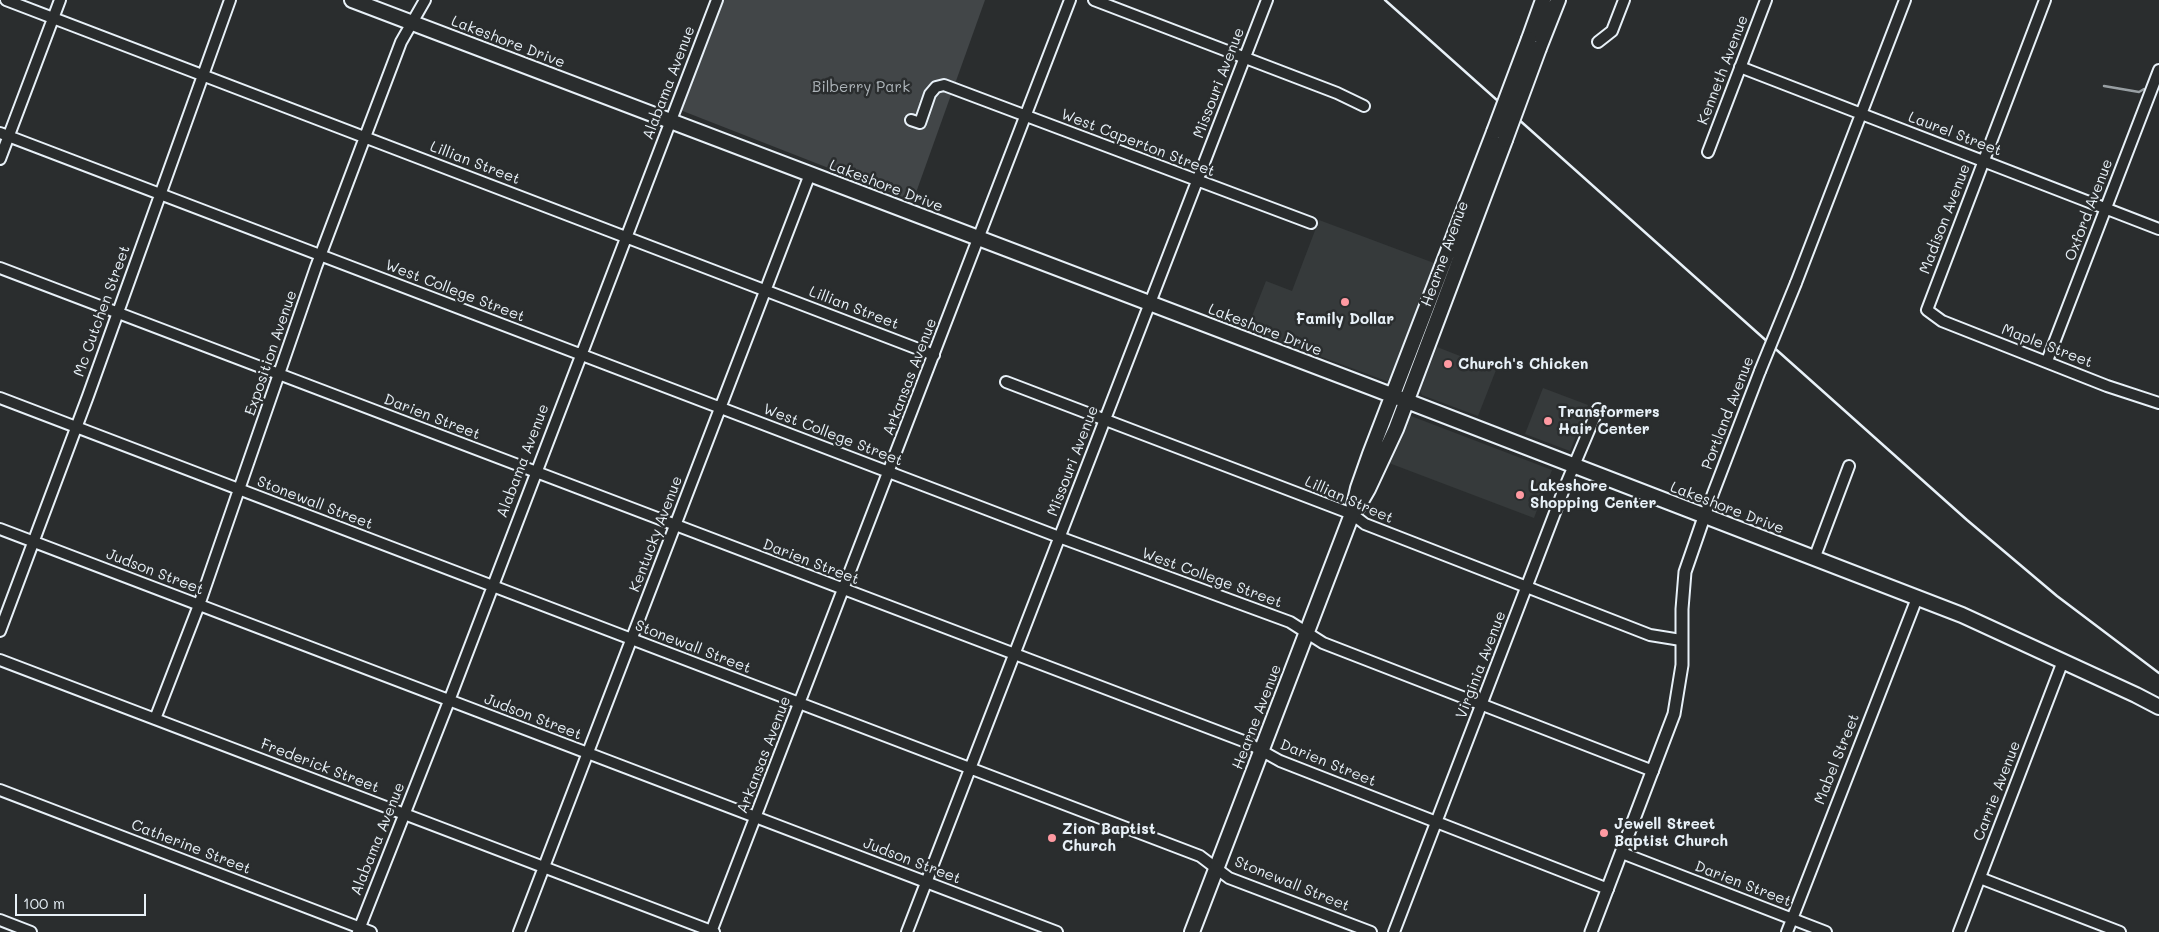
<!DOCTYPE html>
<html>
<head>
<meta charset="utf-8">
<style>
	body { margin:0 }
	#map { position:relative; width:2159px; height:932px; overflow:hidden; background:#2a2d2e; font-family:Mali,sans-serif }
	canvas { display:block }
	.scale { position:absolute; left:15px; top:894px; width:131px; height:22px; box-sizing:border-box; border:2px solid #e8f1f8; border-top:0; padding-left:6px; font-size:15px; line-height:18px; white-space:nowrap; color:#e8f1f8; -webkit-text-stroke:4px #2a2d2e; paint-order:stroke }
</style>
</head>
<body>
<div id="map">
<canvas width="2159" height="932"></canvas>
<div class="scale">100 m</div>
</div>
<script>
const ctx = document.querySelector('canvas').getContext('2d');
ctx.lineJoin = 'round';
function fill(path, color) {
  ctx.fillStyle = color;
  ctx.fill(path, 'evenodd');
}
function poly(rows) {
  const path = new Path2D();
  for (const r of rows) {
    path.moveTo(r[0], r[1]);
    for (let i = 2; i < r.length; i += 2) path.lineTo(r[i], r[i + 1]);
  }
  return path;
}
function trace(path, color, width, dash) {
  ctx.strokeStyle = color;
  ctx.lineWidth = width;
  ctx.lineCap = dash ? 'butt' : 'round';
  ctx.setLineDash(dash || []);
  ctx.stroke(path);
}
function drawText(font, color, halo, rows, align = 'center') {
  ctx.font = font + ' Mali,sans-serif';
  ctx.lineWidth = 5;
  ctx.setLineDash([]);
  ctx.textBaseline = 'middle';
  ctx.strokeStyle = halo;
  ctx.fillStyle = color;
  for (const [text, x, y, turn = 0] of rows) {
    ctx.save();
    ctx.translate(x, y);
    ctx.rotate((+turn || 0) * Math.PI / 180);
    ctx.textAlign = isNaN(turn) ? turn : align;
    if (halo) ctx.strokeText(text, 0, 0);
    ctx.fillText(text, 0, 0);
    ctx.restore();
  }
}
const built = poly([
	[1319,220,1434,263,1389,382,1247,329,1266,281,1292,291],
	[1437,347,1496,370,1478,416,1422,395,1420,391],
	[1543,388,1588,405,1570,451,1525,434],
	[1411,416,1552,470,1534,518,1389,463,1407,418]
]);
const green = poly([
	[717,0,985,0,913,201,675,108]
]);
const stream = poly([
	[2104,86,2139,92,2144,89]
]);
const minor = poly([
	[6,0,934,355],
	[1094,0,1337,93,1364,106],
	[2045,0,1927,310,1942,321,2107,386,2159,403],
	[1598,42,1612,31,1624,0],
	[1740,67,2159,229],
	[911,120,920,123,930,94,936,87,944,85,1311,223],
	[0,133,1059,537,1290,622,1323,643,1653,771],
	[1708,152,1766,0],
	[0,159,60,0],
	[0,268,1246,742,1280,761,1608,889],
	[1796,283,1905,0],
	[2047,361,2159,70],
	[1006,382,1352,514,1365,524,1650,635,1681,640],
	[0,398,1200,856,1229,878,1371,932],
	[1704,517,1760,371],
	[0,529,1057,932],
	[1814,559,1849,466],
	[0,631,88,396,230,0],
	[0,660,714,932],
	[155,719,199,605,316,267,365,137,401,42,425,0],
	[0,790,371,932],
	[1622,853,1826,932],
	[1980,878,2120,932],
	[0,920,31,932],
	[358,932,449,701,717,0],
	[519,932,810,174],
	[711,932,1070,0],
	[907,932,1267,0],
	[1394,932,1564,489,1598,409],
	[1787,932,1917,598],
	[1959,932,2063,661]
]);
const tertiary = poly([
	[1591,932,1674,714,1682,665,1682,609,1685,572,1704,517]
]);
const secondary = poly([
	[352,0,1373,388,1962,615,2136,695,2159,707],
	[1529,39,1543,0],
	[1539,48,1558,0],
	[1357,508,1368,489,1396,429,1505,140],
	[1192,932,1352,514,1358,488,1370,454,1494,132]
]);
const rail = poly([
	[1385,0,1967,520,2057,596,2159,673]
]);
const minorBridge = poly([
	[1760,371,1796,283]
]);
const secondaryBridge = poly([
	[1494,132,1529,39],
	[1505,140,1539,48]
]);
const markers = [
	[1345,302,5,"#ff9aa2"],
	[1448,364,5,"#ff9aa2"],
	[1548,421,5,"#ff9aa2"],
	[1520,495,5,"#ff9aa2"],
	[1604,833,5,"#ff9aa2"],
	[1052,838,5,"#ff9aa2"]
];
const streetNames = [
	["Lakeshore Drive",508,42,21],
	["Kenneth Avenue",1723,70,-69],
	["Alabama Avenue",669,83,-69],
	["Missouri Avenue",1219,83,-69],
	["Laurel Street",1955,134,21],
	["West Caperton Street",1138,143,21],
	["Lillian Street",475,163,21],
	["Lakeshore Drive",886,186,21],
	["Oxford Avenue",2089,210,-69],
	["Madison Avenue",1945,219,-69],
	["Hearne Avenue",1445,254,-70],
	["West College Street",455,291,21],
	["Lillian Street",854,308,21],
	["Mc Cutchen Street",102,311,-70],
	["Lakeshore Drive",1265,330,21],
	["Maple Street",2047,346,21],
	["Exposition Avenue",271,353,-71],
	["Arkansas Avenue",910,377,-69],
	["Portland Avenue",1728,413,-69],
	["Darien Street",432,417,21],
	["West College Street",833,435,21],
	["Alabama Avenue",523,461,-69],
	["Missouri Avenue",1073,461,-69],
	["Lillian Street",1349,500,24],
	["Stonewall Street",315,503,21],
	["Lakeshore Drive",1727,508,21],
	["Kentucky Avenue",656,534,-69],
	["Darien Street",811,562,21],
	["Judson Street",155,572,21],
	["West College Street",1212,578,20],
	["Stonewall Street",693,647,21],
	["Virginia Avenue",1481,665,-69],
	["Judson Street",533,717,21],
	["Hearne Avenue",1257,717,-69],
	["Arkansas Avenue",764,755,-69],
	["Mabel Street",1837,759,-68],
	["Darien Street",1328,763,22],
	["Frederick Street",320,766,21],
	["Carrie Avenue",1997,791,-69],
	["Alabama Avenue",378,839,-68],
	["Catherine Street",191,847,21],
	["Judson Street",912,861,21],
	["Stonewall Street",1292,884,22],
	["Darien Street",1743,884,21]
];
const parkNames = [
	["Bilberry Park",861,87]
];
const poiNames = [
	["Family Dollar",1345,319,"center"],
	["Church's Chicken",1458,364],
	["Transformers",1558,412],
	["Hair Center",1558,429],
	["Lakeshore",1530,486],
	["Shopping Center",1530,503],
	["Jewell Street",1614,824],
	["Baptist Church",1614,841],
	["Zion Baptist",1062,829],
	["Church",1062,846]
];
fill(built, '#363a3b');
fill(green, '#424648');
trace(stream, '#989fa3', 2.5);
trace(minor, '#e8f1f8', 14);
trace(tertiary, '#e8f1f8', 15);
trace(secondary, '#e8f1f8', 18);
trace(minor, '#2a2d2e', 10);
trace(tertiary, '#2a2d2e', 11);
trace(secondary, '#2a2d2e', 14);
trace(rail, '#e8f1f8', 2.5);
trace(minorBridge, '#e8f1f8', 14, []);
trace(secondaryBridge, '#e8f1f8', 18, []);
trace(minorBridge, '#2a2d2e', 10);
trace(secondaryBridge, '#2a2d2e', 14);
for (const [x, y, r, color] of markers) {
  const dot = new Path2D();
  dot.arc(x, y, r, 0, 2 * Math.PI);
  ctx.fillStyle = color;
  ctx.fill(dot);
  trace(dot, '#2a2d2e', 2);
}
drawText('15px', '#e8f1f8', '#2a2d2e', streetNames);
drawText('15px', '#aeb5ba', '#2a2d2e', parkNames);
drawText('bold 15px', '#e8f1f8', '#2a2d2e', poiNames, 'left');
</script>
</body>
</html>
